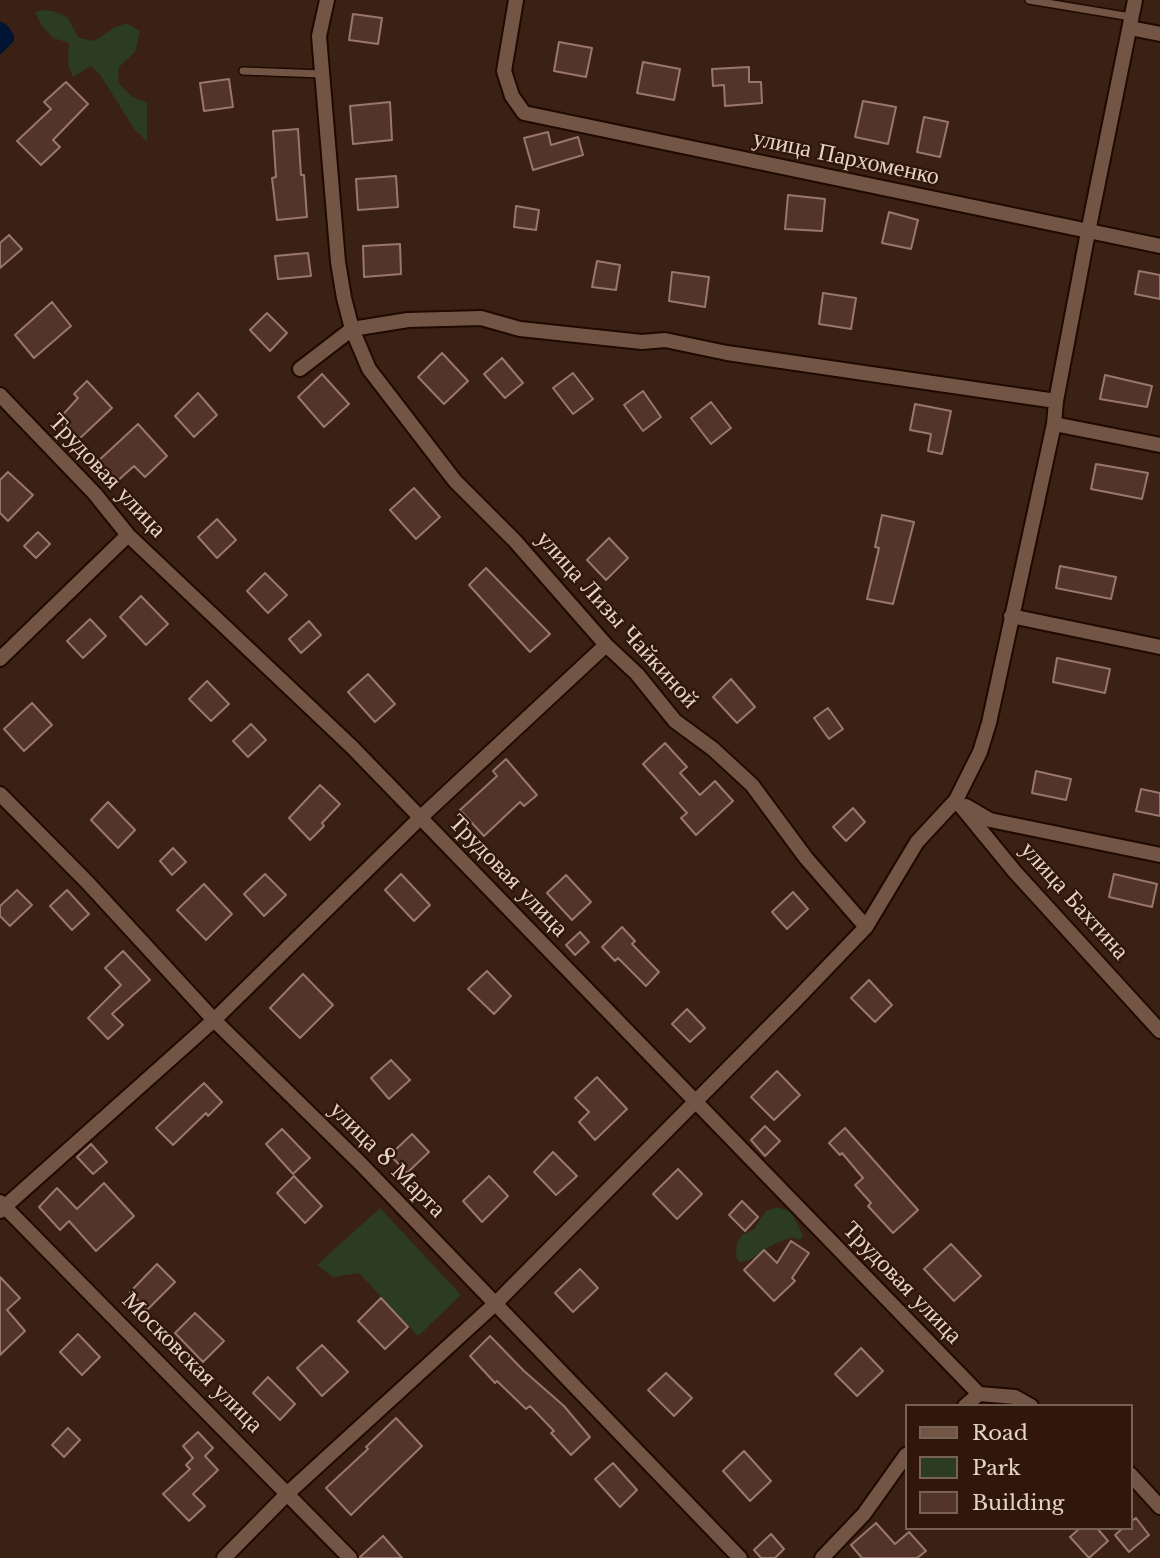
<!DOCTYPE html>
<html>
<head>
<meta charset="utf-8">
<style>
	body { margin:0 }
	#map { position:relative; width:1160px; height:1558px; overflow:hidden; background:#3a2113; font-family:"Libre Baskerville",serif }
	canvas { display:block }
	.legend { position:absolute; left:905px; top:1404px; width:228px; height:126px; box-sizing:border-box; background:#301709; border:2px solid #786256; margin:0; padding:9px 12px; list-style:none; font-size:21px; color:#e4d3ca }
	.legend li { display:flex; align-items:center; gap:14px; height:35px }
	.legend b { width:35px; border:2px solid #786256 }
</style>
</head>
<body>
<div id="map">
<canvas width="1160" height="1558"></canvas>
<ul class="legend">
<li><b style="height:9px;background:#725545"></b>Road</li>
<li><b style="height:19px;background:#2b3c20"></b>Park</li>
<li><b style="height:19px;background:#52342b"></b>Building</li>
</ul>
</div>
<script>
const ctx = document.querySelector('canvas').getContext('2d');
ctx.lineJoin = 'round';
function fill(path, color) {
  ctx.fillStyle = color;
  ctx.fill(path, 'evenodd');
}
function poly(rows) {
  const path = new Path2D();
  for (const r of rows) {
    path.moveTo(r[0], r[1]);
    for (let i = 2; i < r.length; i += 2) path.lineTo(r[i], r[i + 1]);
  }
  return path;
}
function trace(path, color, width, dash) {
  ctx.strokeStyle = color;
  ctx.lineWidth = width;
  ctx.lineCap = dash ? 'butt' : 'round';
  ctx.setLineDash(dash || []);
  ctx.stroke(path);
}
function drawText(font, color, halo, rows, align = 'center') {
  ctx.font = font + ' "Libre Baskerville",serif';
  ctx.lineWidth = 5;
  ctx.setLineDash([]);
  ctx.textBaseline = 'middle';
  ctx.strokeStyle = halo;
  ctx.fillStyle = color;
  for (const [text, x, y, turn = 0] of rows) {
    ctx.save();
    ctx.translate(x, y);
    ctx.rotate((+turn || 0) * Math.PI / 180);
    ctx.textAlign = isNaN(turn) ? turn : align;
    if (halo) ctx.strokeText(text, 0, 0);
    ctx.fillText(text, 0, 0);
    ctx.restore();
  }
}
const green = poly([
	[44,10,53,11,67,17,79,38,94,41,114,28,126,23,140,31,135,52,119,67,118,82,131,96,147,103,147,141,135,130,101,76,91,66,73,77,68,64,69,43,53,38,42,26,35,12],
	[777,1207,791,1212,803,1235,800,1240,792,1237,774,1244,749,1260,739,1262,736,1256,737,1242,742,1235,754,1229,766,1211],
	[380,1208,461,1295,418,1336,359,1273,333,1277,317,1265]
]);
const water = poly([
	[0,21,7,25,14,35,14,41,0,55]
]);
const building = poly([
	[353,14,382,18,378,44,349,40,353,14],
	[559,42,592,48,586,77,554,71,559,42],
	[643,62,680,69,674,100,637,93,643,62],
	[749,67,749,82,761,82,762,103,725,106,724,85,713,86,712,69,749,67],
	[229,79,233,107,204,111,200,83,229,79],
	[66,82,88,104,53,140,60,147,41,165,17,141,51,109,44,102,66,82],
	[863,101,896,107,888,144,855,137,863,101],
	[390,102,392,140,353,144,350,106,390,102],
	[924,117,948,122,940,157,917,152,924,117],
	[298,129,301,175,304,175,307,217,277,220,272,178,276,177,273,131,298,129],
	[548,132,551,145,578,137,583,155,533,170,524,138,548,132],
	[396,176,398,207,358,210,356,179,396,176],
	[788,195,825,199,822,231,785,229,788,195],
	[516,206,539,210,536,230,514,227,516,206],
	[889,212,918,220,911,249,882,243,889,212],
	[9,235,22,249,0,268,0,243,9,235],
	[400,244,401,274,364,277,363,246,400,244],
	[308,253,311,276,278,279,275,256,308,253],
	[597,261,620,265,616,290,592,287,597,261],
	[1139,271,1160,275,1160,299,1135,294,1139,271],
	[672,272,709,277,705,307,669,301,672,272],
	[823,293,856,298,851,329,819,324,823,293],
	[52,302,71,326,34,358,15,335,52,302],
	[267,313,287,333,270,351,250,330,267,313],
	[442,353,468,381,444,404,418,377,442,353],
	[502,358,523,383,505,398,484,374,502,358],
	[573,373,593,399,573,414,553,388,573,373],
	[322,374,349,404,324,427,298,397,322,374],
	[1105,375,1152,386,1147,407,1100,399,1105,375],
	[87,381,112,408,77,441,58,420,78,398,74,394,87,381],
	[643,391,661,417,643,431,624,405,643,391],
	[198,393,217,415,194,437,175,416,198,393],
	[711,402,731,428,711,444,691,418,711,402],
	[915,404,951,411,942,454,928,451,931,434,910,430,915,404],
	[138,424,167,456,145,477,134,466,114,484,96,463,138,424],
	[1096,464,1148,473,1142,499,1091,489,1096,464],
	[8,472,33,495,8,521,0,513,0,480,8,472],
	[414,488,440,517,416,539,390,510,414,488],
	[882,515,914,522,893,604,867,599,879,548,875,547,882,515],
	[217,519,236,540,217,558,198,537,217,519],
	[38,532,50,544,36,558,24,546,38,532],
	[609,538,628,558,606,580,587,560,609,538],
	[1060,566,1116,577,1111,599,1056,588,1060,566],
	[486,568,550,634,530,652,469,585,486,568],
	[265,573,287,595,268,613,247,591,265,573],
	[141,596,168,624,146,645,120,617,141,596],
	[90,619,106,636,83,658,67,641,90,619],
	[309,621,321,635,301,653,289,639,309,621],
	[1057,658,1110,669,1105,693,1053,682,1057,658],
	[368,674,395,704,375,722,348,692,368,674],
	[731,679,755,707,737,723,713,697,731,679],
	[207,681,229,704,211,721,189,699,207,681],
	[32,703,52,725,24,751,4,729,32,703],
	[828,708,843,729,829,739,814,718,828,708],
	[251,724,266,740,248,757,233,741,251,724],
	[665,743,687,767,680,773,700,795,715,781,733,801,696,835,681,818,687,813,643,764,665,743],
	[506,759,537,795,524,806,520,802,484,836,460,810,497,776,493,771,506,759],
	[1036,771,1071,779,1066,800,1032,793,1036,771],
	[320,785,340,804,322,823,324,826,310,840,289,818,320,785],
	[1141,789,1160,793,1160,816,1136,811,1141,789],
	[108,802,135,830,118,848,91,820,108,802],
	[853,808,865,822,846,841,833,827,853,808],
	[173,848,186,862,172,875,160,861,173,848],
	[265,874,286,895,264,916,244,894,265,874],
	[401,874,430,905,414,921,385,890,401,874],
	[1114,874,1157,884,1152,907,1109,897,1114,874],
	[566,875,591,902,572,920,547,893,566,875],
	[204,884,232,914,206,940,177,910,204,884],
	[17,890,32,905,10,926,0,916,0,906,17,890],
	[67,890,89,914,72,930,50,906,67,890],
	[793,892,808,909,787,929,772,912,793,892],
	[622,927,635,941,632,944,659,972,646,986,618,958,615,961,602,947,622,927],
	[580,932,589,942,575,955,566,945,580,932],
	[123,951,150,980,112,1014,123,1025,108,1039,88,1018,121,985,105,968,123,951],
	[487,971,511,996,494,1014,468,989,487,971],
	[303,974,333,1005,300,1038,270,1008,303,974],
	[869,980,892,1005,875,1022,851,998,869,980],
	[687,1009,705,1028,690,1042,672,1024,687,1009],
	[391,1060,410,1080,389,1099,371,1078,391,1060],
	[777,1071,800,1095,774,1120,751,1097,777,1071],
	[597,1077,627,1109,595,1140,579,1122,589,1112,575,1098,597,1077],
	[204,1083,222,1102,208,1116,206,1113,173,1145,156,1128,204,1083],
	[765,1126,780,1141,765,1156,751,1140,765,1126],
	[845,1128,918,1210,893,1233,868,1206,871,1203,855,1185,863,1178,842,1153,840,1155,829,1143,845,1128],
	[282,1129,310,1158,293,1174,266,1144,282,1129],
	[412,1134,429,1152,407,1173,390,1155,412,1134],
	[91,1144,107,1162,93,1174,77,1157,91,1144],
	[553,1152,577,1176,556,1195,534,1172,553,1152],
	[678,1169,702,1194,677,1219,653,1194,678,1169],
	[294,1176,322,1206,305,1223,277,1193,294,1176],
	[489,1176,508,1196,482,1222,463,1201,489,1176],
	[104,1183,134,1216,96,1251,69,1221,60,1230,39,1207,57,1188,77,1209,104,1183],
	[742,1201,758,1217,745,1231,729,1215,742,1201],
	[791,1241,809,1253,792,1278,795,1281,774,1301,744,1270,764,1250,777,1263,791,1241],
	[951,1244,981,1276,954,1301,924,1269,951,1244],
	[157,1264,175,1282,147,1310,130,1292,157,1264],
	[580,1269,598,1288,573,1312,555,1293,580,1269],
	[0,1277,20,1298,7,1310,25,1331,0,1355,0,1277],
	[381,1298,408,1327,385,1349,358,1321,381,1298],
	[195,1313,224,1341,203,1362,175,1333,195,1313],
	[78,1334,100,1357,82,1375,60,1352,78,1334],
	[490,1336,524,1371,564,1406,590,1437,571,1455,551,1433,554,1431,530,1406,526,1409,497,1381,495,1383,470,1356,490,1336],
	[322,1345,348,1372,322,1396,297,1368,322,1345],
	[861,1348,883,1371,857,1396,835,1374,861,1348],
	[666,1373,692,1398,674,1416,648,1390,666,1373],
	[268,1377,295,1404,280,1420,253,1393,268,1377],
	[396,1418,422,1446,351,1515,326,1488,368,1449,366,1447,396,1418],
	[68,1428,80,1440,64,1457,52,1445,68,1428],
	[198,1432,213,1448,205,1456,218,1470,193,1494,205,1506,189,1521,163,1494,190,1469,186,1465,193,1458,183,1446,198,1432],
	[744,1451,771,1481,750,1501,723,1471,744,1451],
	[613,1463,637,1490,620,1507,595,1479,613,1463],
	[1136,1518,1149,1535,1129,1552,1115,1535,1123,1528,1130,1528,1130,1522,1136,1518],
	[876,1523,895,1544,909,1532,926,1551,917,1558,862,1558,851,1545,876,1523],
	[1080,1528,1097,1528,1108,1541,1089,1558,1070,1537,1080,1528],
	[771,1534,784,1549,775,1558,761,1558,754,1550,771,1534],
	[383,1536,402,1558,359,1558,383,1536]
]);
const lane = poly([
	[1029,0,1131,17],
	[243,71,322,74]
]);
const street = poly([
	[327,0,319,36,338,262,344,298,352,329,369,369,455,481,515,541,606,645,637,674,675,721,713,749,752,785,806,858,866,927],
	[516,0,504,71,512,96,524,113,1160,246],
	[1130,28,1160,34],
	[300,369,352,329,408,320,481,318,520,329,642,342,665,340,727,353,1056,401],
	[0,395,95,494,128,535,352,747,979,1394],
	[1054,424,1160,445],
	[1011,616,1160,647],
	[0,659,128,535],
	[0,794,88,883,214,1020,361,1164,740,1558],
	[956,800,1015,872,1160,1031],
	[966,806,990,820,1160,855],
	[0,1202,350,1558],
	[0,1211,214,1020,421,817,606,645],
	[965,1406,979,1394,1015,1397,1031,1406],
	[1130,1474,1160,1507],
	[224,1558,288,1493,496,1303,793,1003,866,927,917,842,956,800,980,752,989,723,1054,424,1056,401,1088,232,1135,0],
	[822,1558,864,1514,906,1455]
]);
const streetNames = [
	["улица Пархоменко",846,158,12],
	["Трудовая улица",107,476,47],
	["улица Лизы Чайкиной",617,620,48],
	["Трудовая улица",508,876,46],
	["улица Бахтина",1074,901,48],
	["улица 8 Марта",387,1160,45],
	["Трудовая улица",902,1283,46],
	["Московская улица",192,1363,45]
];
fill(green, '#2b3c20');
fill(water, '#011433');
fill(building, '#52342b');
trace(building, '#99776d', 2);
trace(lane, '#200900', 10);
trace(street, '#200900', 18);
trace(lane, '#725545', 7);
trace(street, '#725545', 14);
drawText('24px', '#e4d3ca', '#301709', streetNames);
</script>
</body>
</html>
